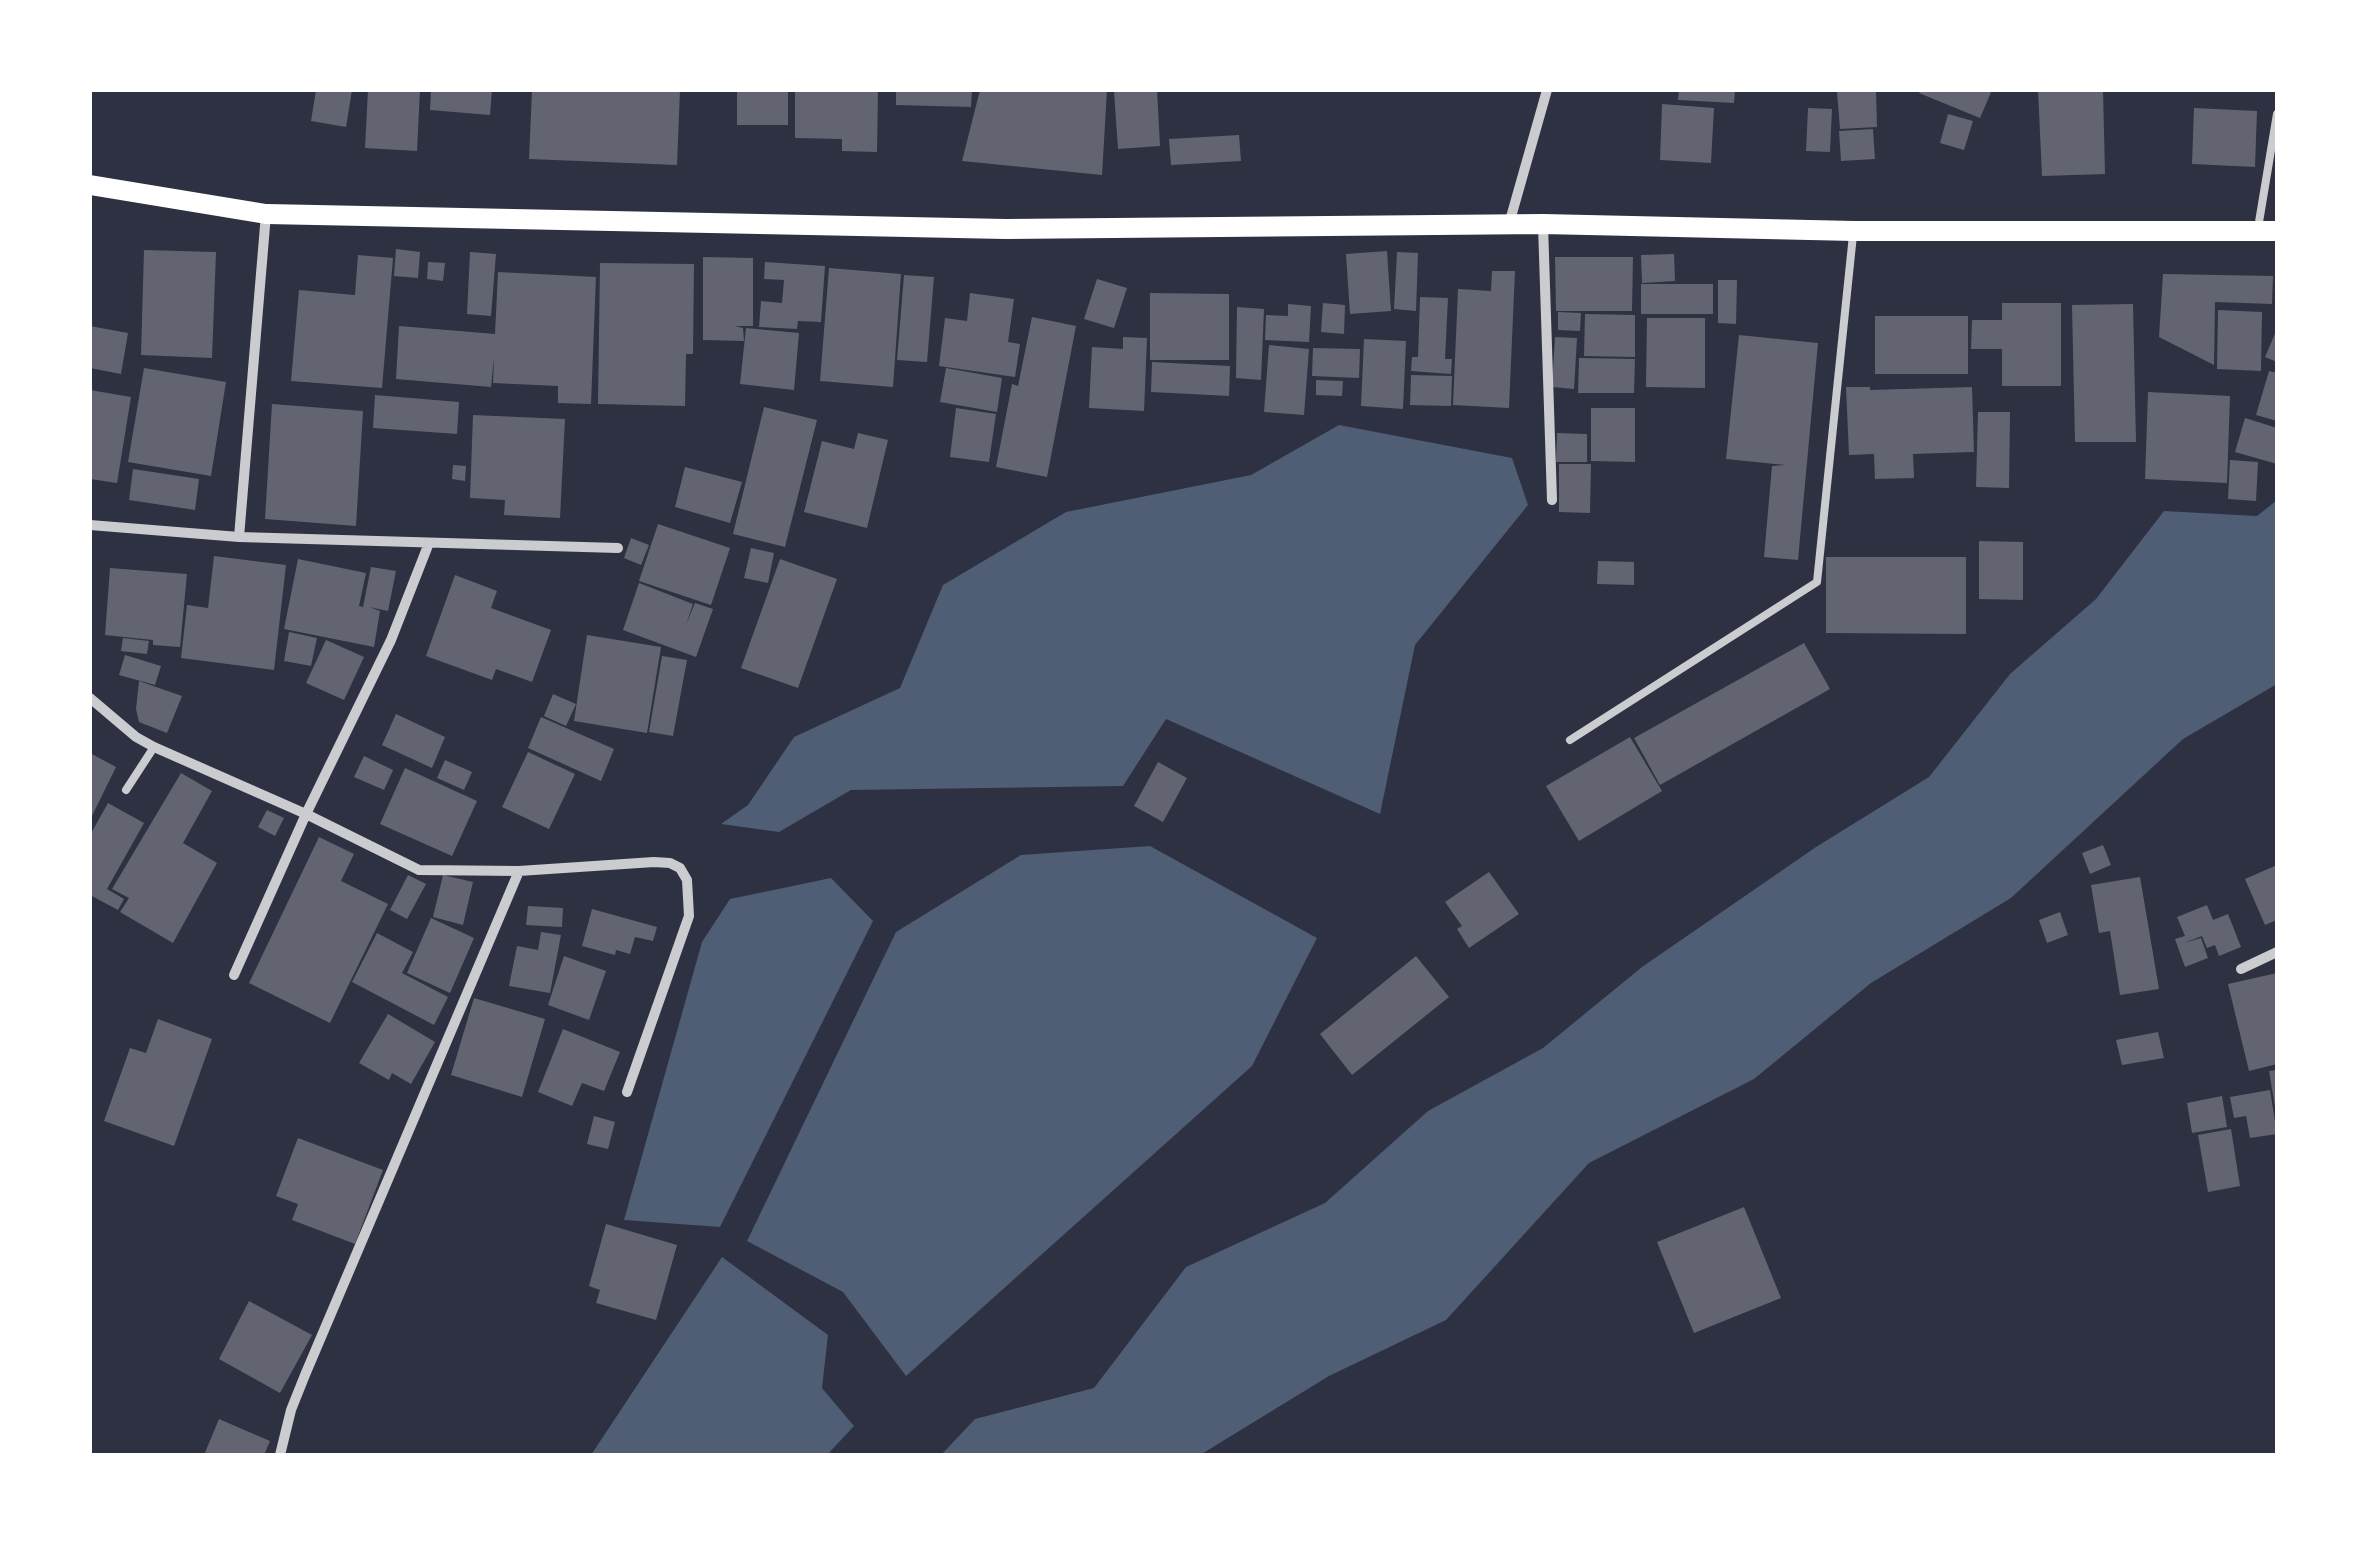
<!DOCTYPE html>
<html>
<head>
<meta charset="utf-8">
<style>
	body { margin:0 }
	#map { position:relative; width:2367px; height:1545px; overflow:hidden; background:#2d3142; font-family:Manrope,sans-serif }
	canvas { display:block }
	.frame { position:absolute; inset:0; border:92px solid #fff; pointer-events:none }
</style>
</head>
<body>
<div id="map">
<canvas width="2367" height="1545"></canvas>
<div class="frame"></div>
</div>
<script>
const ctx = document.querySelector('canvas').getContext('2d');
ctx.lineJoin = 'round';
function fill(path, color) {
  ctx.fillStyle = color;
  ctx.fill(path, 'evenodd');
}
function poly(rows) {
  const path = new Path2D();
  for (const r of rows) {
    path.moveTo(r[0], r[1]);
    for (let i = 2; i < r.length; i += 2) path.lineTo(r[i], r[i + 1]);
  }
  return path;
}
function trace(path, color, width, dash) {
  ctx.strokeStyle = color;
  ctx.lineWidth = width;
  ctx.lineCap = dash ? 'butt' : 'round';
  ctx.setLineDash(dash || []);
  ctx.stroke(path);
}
const water = poly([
	[1339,425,1512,458,1528,505,1415,645,1380,814,1166,719,1123,786,851,790,779,832,721,824,748,805,794,737,900,688,943,585,1066,512,1251,475],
	[2277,500,2277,684,2183,739,2011,898,1871,983,1754,1079,1589,1163,1446,1320,1329,1376,1200,1455,941,1455,975,1419,1094,1388,1186,1267,1325,1203,1428,1111,1543,1048,1642,967,1816,847,1929,777,2010,674,2096,599,2164,511,2257,516],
	[1150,846,1317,938,1252,1066,906,1376,843,1292,747,1241,896,932,1021,855],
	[831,878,873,921,720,1227,624,1220,702,942,730,899],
	[722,1257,828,1335,822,1388,854,1426,827,1455,591,1455]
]);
const building = poly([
	[316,90,352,90,346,127,311,121],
	[368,90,420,90,417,151,365,148],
	[431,90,492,90,490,115,430,110],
	[532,90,680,90,677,165,529,159],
	[737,90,788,90,788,125,737,125],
	[795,90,878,90,877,152,842,151,842,139,795,138],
	[896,90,972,90,971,107,896,105],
	[980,90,1107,90,1102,175,962,161],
	[1157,90,1160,146,1118,149,1114,92],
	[1679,90,1735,90,1734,103,1678,100],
	[1876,90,1877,127,1840,129,1837,92],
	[1921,90,1992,90,1980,118,1919,93],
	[2038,90,2103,90,2105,174,2042,176],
	[1662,104,1714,108,1711,163,1660,160],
	[1808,108,1832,109,1830,152,1806,151],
	[2194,108,2257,111,2255,167,2192,164],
	[1948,114,1973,121,1964,150,1940,143],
	[1873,129,1875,159,1841,161,1839,131],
	[1239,135,1241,161,1171,165,1169,139],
	[396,249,420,252,418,278,394,276],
	[144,250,216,252,212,358,141,355],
	[1387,251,1391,311,1350,314,1346,254],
	[470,252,496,254,491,316,467,314],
	[1397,252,1418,253,1416,311,1394,309],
	[1674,254,1675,281,1642,283,1641,255],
	[358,255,393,258,382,388,291,381,299,290,355,295],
	[703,257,753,258,753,326,735,326,743,328,744,341,703,340],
	[1555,257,1633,257,1632,311,1556,311],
	[428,262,445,263,443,281,427,279],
	[765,262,825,266,821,322,798,321,797,329,759,327,761,301,782,303,784,280,764,279],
	[600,263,694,264,693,354,686,354,685,406,598,404],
	[829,268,901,274,893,387,820,381],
	[1492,271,1515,271,1509,408,1453,405,1458,289,1491,291],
	[498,272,596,277,591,404,558,403,558,386,493,383,494,357,491,387,396,379,399,326,495,334],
	[2163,274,2273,276,2272,304,2215,302,2214,365,2159,337],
	[904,275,934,277,927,362,897,360],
	[1097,279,1127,288,1114,328,1084,319],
	[1718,280,1737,280,1736,324,1718,323],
	[1641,284,1713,284,1713,314,1641,314],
	[970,293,1014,299,1008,342,1020,344,1015,377,939,366,945,318,967,321],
	[1150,293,1229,294,1229,360,1150,360],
	[1420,297,1448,298,1445,359,1452,359,1451,374,1411,371,1412,357,1418,357],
	[1323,303,1345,305,1344,334,1321,332],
	[2002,303,2061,303,2061,386,2002,386,2002,349,1971,349,1972,320,2002,320],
	[1288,304,1311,306,1309,342,1265,340,1266,315,1288,316],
	[2133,304,2136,442,2075,442,2072,305],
	[1237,307,1264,309,1261,380,1236,378],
	[2218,310,2262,312,2261,371,2217,369],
	[1558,312,1581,313,1580,331,1558,330],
	[1585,314,1635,315,1635,357,1584,356],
	[1875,316,1968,316,1968,374,1875,374],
	[1032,317,1076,326,1047,477,996,467,1012,384,1018,386],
	[1647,318,1705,318,1705,388,1646,387],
	[90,326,128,333,121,374,90,368],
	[746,328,799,333,794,390,740,384],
	[2277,329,2277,362,2265,357],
	[1739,335,1818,343,1798,560,1764,557,1772,466,1785,465,1726,459],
	[1123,337,1147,338,1144,411,1089,408,1092,347,1123,349],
	[1555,337,1577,338,1574,389,1552,387],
	[1364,339,1406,341,1403,409,1361,406],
	[1269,345,1309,349,1304,415,1264,412],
	[1313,348,1360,349,1359,378,1312,376],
	[1579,358,1635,359,1634,393,1578,393],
	[1152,362,1230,366,1229,396,1151,392],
	[144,368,226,382,211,476,128,462],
	[946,368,1002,378,997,412,940,402],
	[2269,371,2277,373,2277,421,2256,415],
	[1411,375,1452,376,1451,406,1410,405],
	[1316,380,1343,381,1342,396,1316,395],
	[1846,387,1870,387,1870,390,1972,387,1974,452,1913,454,1914,478,1875,479,1874,454,1849,455],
	[90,390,131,397,117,483,90,479],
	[2148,392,2230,396,2227,483,2145,479],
	[375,395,459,402,457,434,373,428],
	[272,404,363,411,356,526,265,519],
	[764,407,817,420,785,547,733,534],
	[956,408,996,414,989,462,950,457],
	[1591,408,1635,408,1635,462,1591,461],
	[1978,412,2010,412,2009,488,1976,487],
	[473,415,565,419,560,518,504,515,505,500,470,498],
	[2245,418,2277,428,2277,464,2235,452],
	[858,433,888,440,867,528,804,512,822,441,854,449],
	[1557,433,1587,434,1587,462,1556,462],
	[2230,460,2258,462,2256,501,2228,499],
	[1559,464,1591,464,1590,513,1559,512],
	[453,465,466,466,465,481,452,479],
	[685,467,742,482,730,523,675,507],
	[133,469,199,479,195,510,129,500],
	[658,524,730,548,711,605,639,581],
	[631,538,649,545,641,565,624,558],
	[1979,541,2023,542,2023,600,1979,599],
	[751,548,774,553,768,583,744,578],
	[214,556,286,565,274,670,181,658,187,605,208,608],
	[1826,557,1966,557,1966,634,1826,633],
	[298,559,366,573,359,606,363,607,371,567,396,571,388,611,369,607,380,611,374,647,284,629],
	[780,559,837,579,798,688,741,668],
	[1598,561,1634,562,1634,585,1597,584],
	[110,568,187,574,180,647,153,645,153,640,105,635],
	[455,575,497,591,491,608,551,630,532,682,496,669,492,680,426,656],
	[639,583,693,604,686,625,695,603,713,609,696,657,623,630],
	[289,632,317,638,311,666,284,661],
	[587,635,661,647,647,733,574,721],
	[123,638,149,641,147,654,121,651],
	[326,640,364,657,344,700,306,683],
	[1804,643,1830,689,1660,785,1634,738],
	[125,655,161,666,155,685,119,675],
	[662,656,687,660,673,736,649,732],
	[139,681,182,696,167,733,139,722,136,709],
	[553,694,576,704,566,726,544,716],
	[396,714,445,737,432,768,382,745],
	[541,717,614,749,601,781,528,748],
	[1630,737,1662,791,1579,841,1546,786],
	[528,752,575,774,549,829,502,807],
	[90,753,116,767,90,820],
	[364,756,393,770,384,790,354,777],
	[445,760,472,772,464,790,437,778],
	[1158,762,1187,778,1163,822,1134,806],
	[405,768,477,801,452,856,380,824],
	[181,773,212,791,183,843,217,863,173,943,120,912,129,898,112,889],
	[108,803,144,823,107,889,124,899,118,910,90,895,90,835],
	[267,810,284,818,275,836,258,827],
	[319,837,354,854,341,881,388,904,330,1023,249,983],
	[2103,845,2111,865,2090,874,2082,853],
	[2277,865,2277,920,2265,925,2245,879],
	[1489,872,1519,914,1469,948,1457,929,1462,926,1445,902],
	[408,875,426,884,407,919,390,910],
	[443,875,473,882,463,925,433,917],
	[2140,877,2159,989,2120,995,2110,931,2099,933,2091,885],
	[2207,905,2213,920,2228,914,2241,947,2219,956,2215,945,2207,948,2202,936,2184,943,2201,938,2208,958,2185,967,2175,939,2185,936,2177,917],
	[528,906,563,908,562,927,526,925],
	[592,909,657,927,653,941,635,937,630,954,616,950,615,955,582,946],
	[2060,912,2068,935,2047,943,2039,920],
	[431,918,474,938,450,993,407,973],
	[541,932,561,935,550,993,509,986,517,946,538,950],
	[377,933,413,952,402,973,448,997,434,1025,352,982],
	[564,956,606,971,589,1020,548,1005],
	[1416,956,1449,997,1352,1075,1320,1034],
	[2277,973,2277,1064,2249,1071,2228,984],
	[474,998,545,1019,522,1097,451,1075],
	[388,1014,435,1042,411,1084,392,1073,389,1080,359,1063],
	[158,1019,212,1039,174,1146,104,1121,130,1048,146,1053],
	[563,1029,620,1052,604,1091,582,1083,572,1106,538,1092],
	[2158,1032,2164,1058,2122,1065,2116,1040],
	[2277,1070,2277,1106,2275,1107,2269,1071],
	[2270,1090,2277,1134,2250,1138,2246,1116,2234,1118,2230,1097],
	[2222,1096,2227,1127,2192,1133,2187,1103],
	[594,1116,615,1122,608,1149,587,1144],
	[2231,1129,2240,1186,2208,1192,2198,1135],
	[298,1138,383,1170,355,1244,292,1220,298,1204,276,1196],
	[1744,1207,1781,1298,1694,1333,1657,1242],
	[606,1224,677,1245,656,1320,596,1303,600,1290,589,1286],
	[249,1301,312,1335,280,1393,219,1359],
	[219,1419,270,1441,264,1455,204,1455]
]);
const service = poly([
	[2258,228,2277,114],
	[1570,740,1817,582,1853,235],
	[126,790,154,747]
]);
const minor = poly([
	[1509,224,1547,90],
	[1543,225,1552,500],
	[90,525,239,537,618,548],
	[239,537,266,214],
	[90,698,136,737,154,747,306,814,419,870,519,871,654,862,670,863,680,868,687,880,689,916,627,1092],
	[2241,969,2277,952],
	[234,975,306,814,391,640,429,543],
	[280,1455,291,1410,305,1375,519,871]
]);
const secondary = poly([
	[90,185,266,214,1006,229,1543,224,1854,231,2277,231]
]);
fill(water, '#4f5d75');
fill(building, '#626471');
trace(service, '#caccd0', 8);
trace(minor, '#caccd0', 10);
trace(secondary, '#fff', 20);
</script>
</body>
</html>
